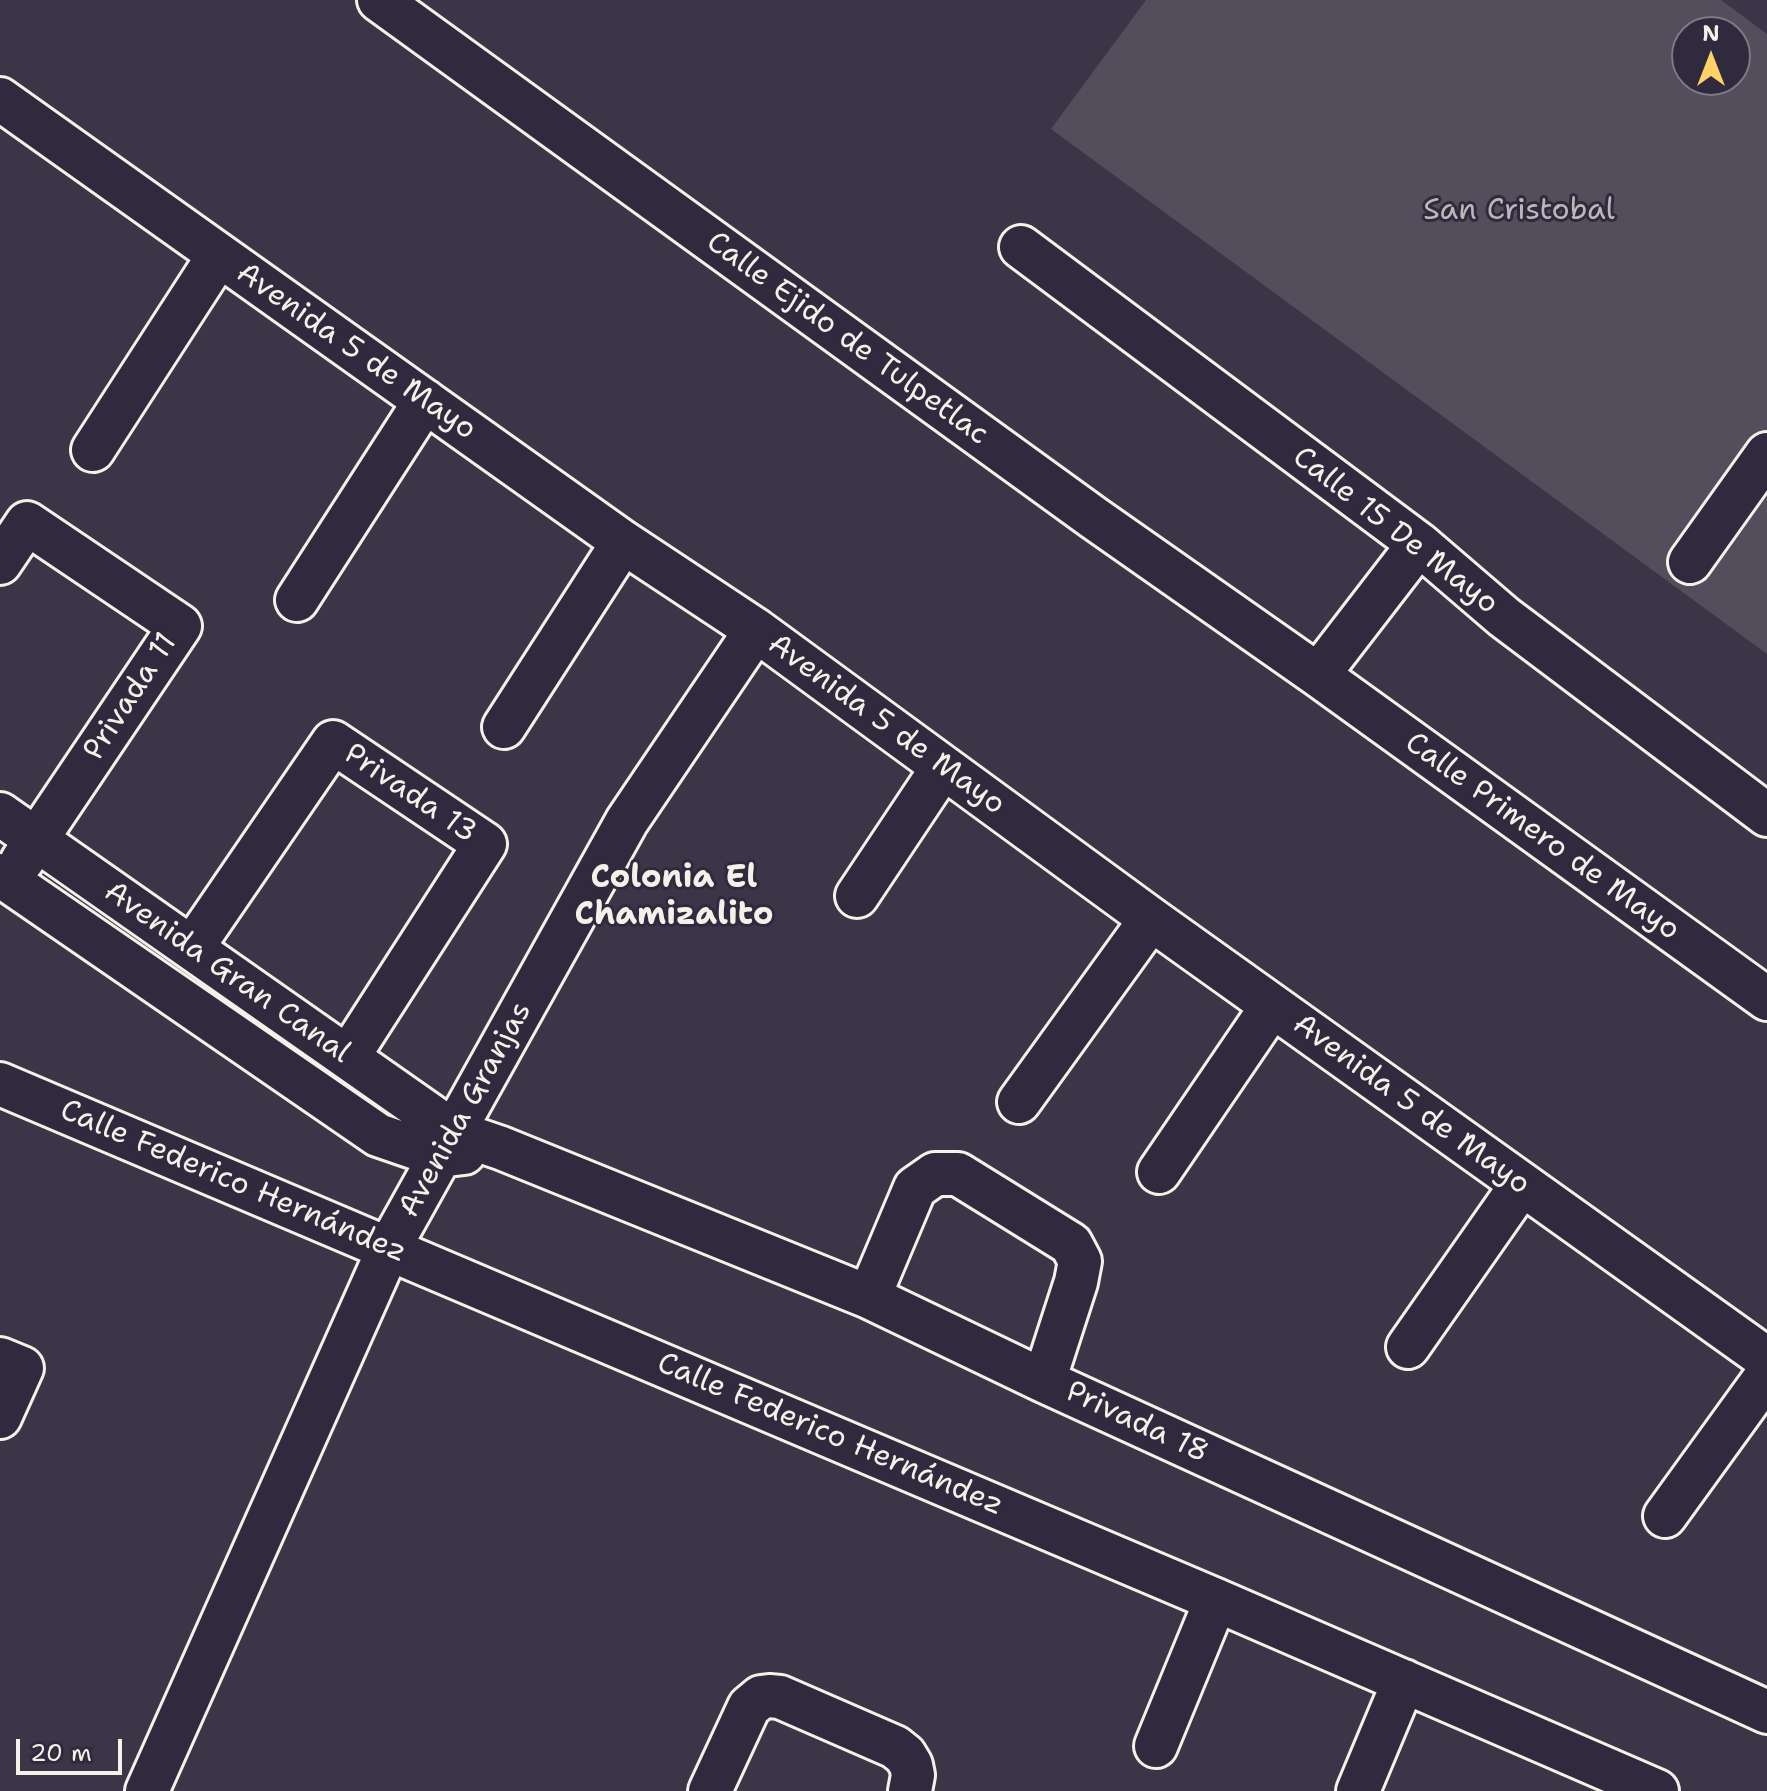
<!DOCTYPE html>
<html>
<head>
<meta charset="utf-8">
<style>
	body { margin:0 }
	#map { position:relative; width:1767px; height:1791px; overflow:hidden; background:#3b3647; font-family:"Shantell Sans",sans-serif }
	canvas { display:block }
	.north { position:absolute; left:1671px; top:16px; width:80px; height:80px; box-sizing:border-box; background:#2f2a3d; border:2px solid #7e7a81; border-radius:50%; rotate:0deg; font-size:22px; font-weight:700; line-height:32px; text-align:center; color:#f4f1e8 }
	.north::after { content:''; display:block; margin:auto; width:28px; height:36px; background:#ffd166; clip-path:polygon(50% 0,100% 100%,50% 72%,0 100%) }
	.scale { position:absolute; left:16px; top:1739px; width:106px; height:36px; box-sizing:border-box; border:4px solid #f4f1e8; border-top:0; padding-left:10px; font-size:24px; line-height:28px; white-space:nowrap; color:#f4f1e8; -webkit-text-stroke:6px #2f2a3d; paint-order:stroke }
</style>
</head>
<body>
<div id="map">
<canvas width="1767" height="1791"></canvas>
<div class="north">N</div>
<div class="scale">20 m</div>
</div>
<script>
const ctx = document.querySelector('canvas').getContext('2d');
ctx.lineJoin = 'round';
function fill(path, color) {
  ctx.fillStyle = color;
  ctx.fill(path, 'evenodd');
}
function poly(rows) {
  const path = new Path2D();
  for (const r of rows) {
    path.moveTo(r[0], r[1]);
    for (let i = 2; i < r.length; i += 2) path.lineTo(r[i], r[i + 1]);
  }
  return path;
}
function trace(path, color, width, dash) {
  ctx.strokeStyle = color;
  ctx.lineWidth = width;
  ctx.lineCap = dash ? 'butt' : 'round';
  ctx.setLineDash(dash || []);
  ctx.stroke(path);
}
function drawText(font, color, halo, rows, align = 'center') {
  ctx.font = font + ' "Shantell Sans",sans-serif';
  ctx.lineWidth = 6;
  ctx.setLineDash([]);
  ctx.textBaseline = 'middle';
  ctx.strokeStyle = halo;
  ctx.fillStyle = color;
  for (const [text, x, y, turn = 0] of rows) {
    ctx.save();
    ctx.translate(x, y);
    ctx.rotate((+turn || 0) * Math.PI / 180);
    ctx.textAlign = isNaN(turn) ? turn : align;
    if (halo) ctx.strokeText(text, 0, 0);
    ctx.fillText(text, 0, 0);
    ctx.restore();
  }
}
const green = poly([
	[1146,0,1721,0,1767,34,1767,654,1051,129],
	[1687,32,1735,32,1735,80,1687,80]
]);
const street = poly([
	[379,0,1094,518,1318,675,1767,999],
	[0,99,623,542,756,630,1151,919,1767,1359],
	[1021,247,1419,544,1504,617,1767,815],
	[93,450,219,255],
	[1690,562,1767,454],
	[0,563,27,523,180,626,22,861],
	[297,600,425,401],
	[1318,675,1419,544],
	[504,727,623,542],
	[0,814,454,1132,501,1148,869,1297,1044,1381,1767,1712],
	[0,875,378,1135,439,1156,464,1153],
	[857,896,943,767],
	[192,948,333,742,485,844,348,1057],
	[0,1084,1216,1600,1657,1791],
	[1019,1102,1151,919],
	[1159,1172,1272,1006],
	[869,1297,915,1188,935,1174,958,1174,1071,1244,1080,1261,1076,1282,1044,1381],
	[1408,1347,1522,1184],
	[0,1359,22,1368,0,1417],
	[1665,1516,1767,1375],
	[1156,1746,1216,1600],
	[147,1791,389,1248,627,821,756,630],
	[710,1791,749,1707,761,1697,769,1696,780,1697,895,1747,905,1755,911,1765,913,1775,910,1791],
	[1358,1791,1404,1681]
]);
const parkNames = [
	["San Cristobal",1519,211]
];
const streetNames = [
	["Calle Ejido de Tulpetlac",847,339,36],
	["Avenida 5 de Mayo",356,352,35],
	["Calle 15 De Mayo",1395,531,38],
	["Privada 11",131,697,-57],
	["Avenida 5 de Mayo",886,725,36],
	["Privada 13",410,794,34],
	["Calle Primero de Mayo",1542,837,36],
	["Avenida Gran Canal",227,973,35],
	["Avenida 5 de Mayo",1411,1105,36],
	["Avenida Granjas",466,1110,-61],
	["Calle Federico Hernández",233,1182,23],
	["Privada 18",1137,1423,25],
	["Calle Federico Hernández",830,1435,23]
];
const neighbourhoodNames = [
	["Colonia El",674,879],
	["Chamizalito",674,916]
];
fill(green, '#534e5c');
trace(street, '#f4f1e8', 48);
trace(street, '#2f2a3d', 42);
drawText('30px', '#bcb8b7', '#2f2a3d', parkNames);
drawText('30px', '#f4f1e8', '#2f2a3d', streetNames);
drawText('bold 32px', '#f4f1e8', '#2f2a3d', neighbourhoodNames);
</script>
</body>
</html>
